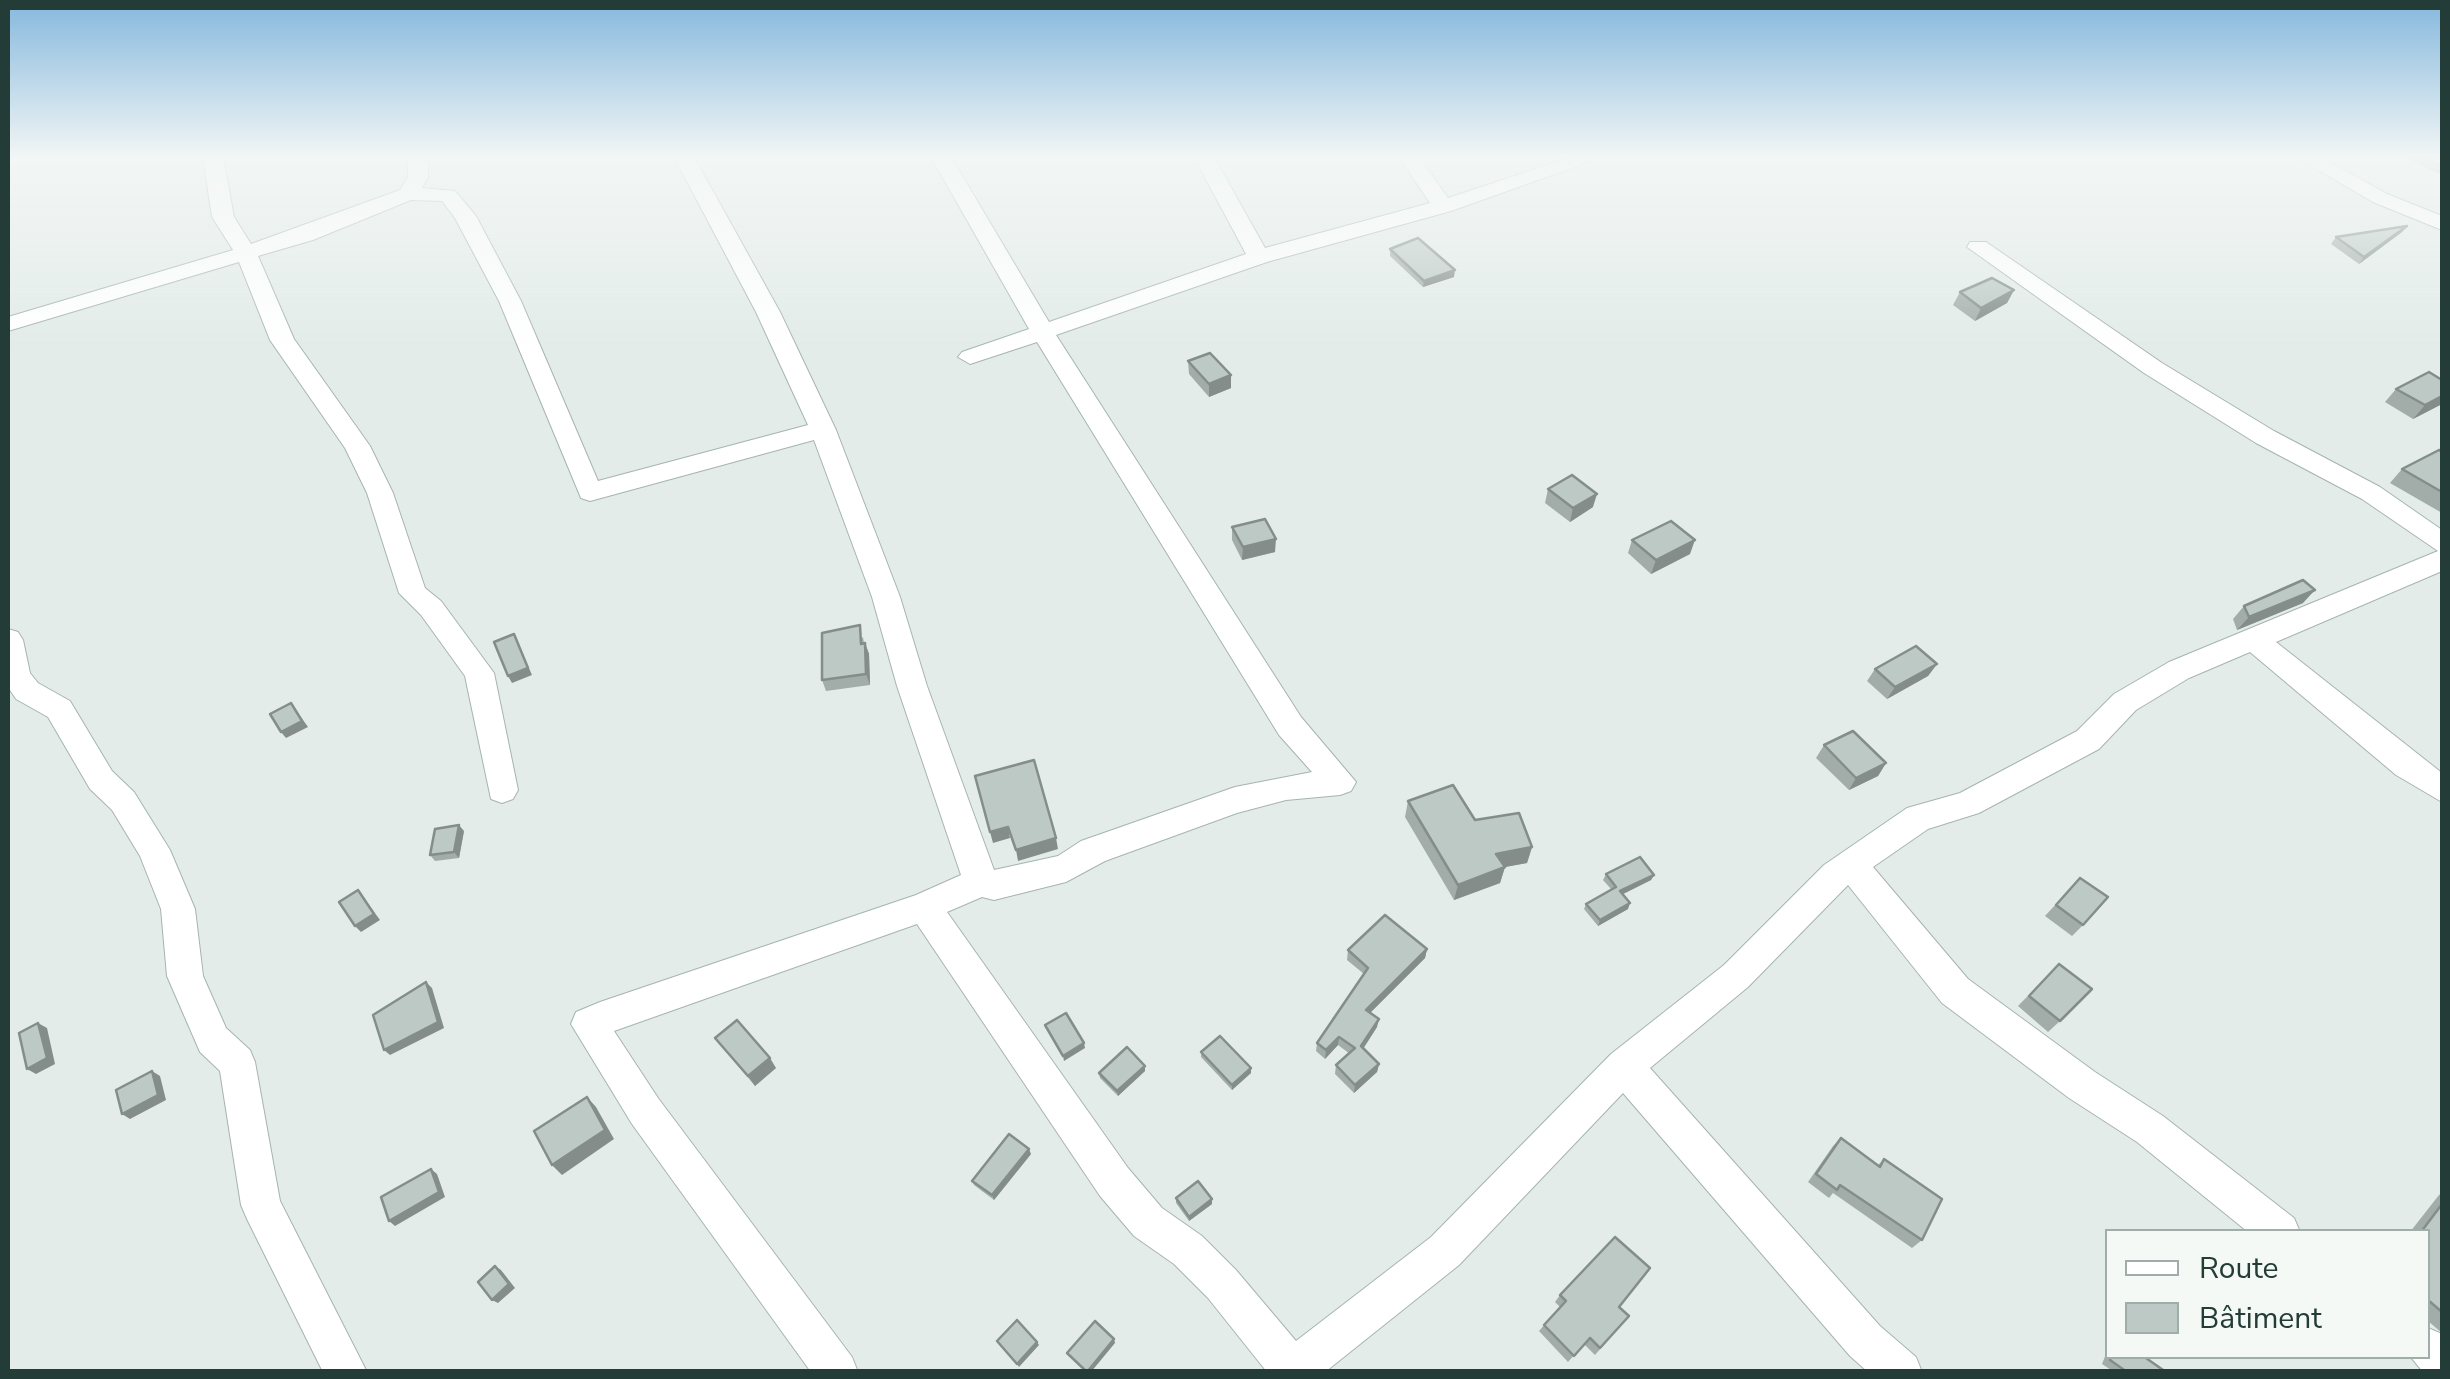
<!DOCTYPE html>
<html>
<head>
<meta charset="utf-8">
<style>
	body { margin:0 }
	#map { position:relative; width:2450px; height:1379px; overflow:hidden; background:#e3ece9; font-family:"Nunito Sans",sans-serif }
	canvas { display:block }
	.frame { position:absolute; inset:0; border:10px solid #243c37; pointer-events:none }
	.legend { position:absolute; left:2105px; top:1229px; width:325px; height:130px; box-sizing:border-box; background:#f4f9f6; border:2px solid #a1adaa; margin:0; padding:12px 18px; list-style:none; font-size:30px; color:#243c37 }
	.legend li { display:flex; align-items:center; gap:20px; height:50px }
	.legend b { width:50px; border:2px solid #a1adaa }
</style>
</head>
<body>
<div id="map">
<canvas width="2450" height="1379"></canvas>
<div class="frame"></div>
<ul class="legend">
<li><b style="height:12px;background:#fff"></b>Route</li>
<li><b style="height:28px;background:#bcc9c5"></b>Bâtiment</li>
</ul>
</div>
<script>
const ctx = document.querySelector('canvas').getContext('2d');
ctx.lineJoin = 'round';
function poly(rows) {
  const path = new Path2D();
  for (const r of rows) {
    path.moveTo(r[0], r[1]);
    for (let i = 2; i < r.length; i += 2) path.lineTo(r[i], r[i + 1]);
  }
  return path;
}
function trace(path, color, width, dash) {
  ctx.strokeStyle = color;
  ctx.lineWidth = width;
  ctx.lineCap = dash ? 'butt' : 'round';
  ctx.setLineDash(dash || []);
  ctx.stroke(path);
}
function fill(path, color) {
  ctx.fillStyle = color;
  ctx.fill(path, 'evenodd');
}
const street = poly([
	[203,157,223,157,234,217,251,244,400,190,408,177,408,157,428,157,428,177,422,188,455,191,476,216,521,301,598,481,808,425,756,312,674,157,694,157,780,312,836,430,900,597,927,686,994,870,1058,856,1081,841,1235,787,1312,772,1279,735,1037,342,970,364,958,357,962,352,1029,329,931,157,951,157,1049,322,1246,254,1194,157,1214,157,1265,248,1430,203,1399,157,1419,157,1448,198,1572,157,1603,157,1451,211,1267,262,1056,335,1301,717,1356,782,1351,791,1340,795,1286,800,1237,813,1105,861,1066,882,994,900,982,897,947,912,1128,1168,1162,1208,1202,1236,1236,1270,1296,1341,1431,1237,1611,1054,1724,965,1824,865,1907,808,1960,793,2077,731,2114,694,2169,662,2438,551,2362,499,2256,443,2144,373,1967,247,1970,242,1986,242,2162,363,2274,431,2380,487,2442,530,2442,571,2276,642,2442,773,2442,802,2396,775,2250,652,2189,678,2136,710,2099,749,1979,813,1928,829,1873,867,1968,979,2095,1072,2163,1116,2294,1218,2300,1232,2248,1232,2137,1142,2069,1098,1942,1003,1848,885,1748,987,1650,1068,1880,1326,1916,1357,1922,1372,1868,1372,1850,1356,1623,1093,1459,1265,1325,1372,1267,1372,1208,1298,1174,1264,1134,1236,1100,1196,917,924,614,1031,658,1098,852,1357,858,1372,811,1372,632,1124,571,1024,576,1012,600,1002,916,895,961,875,897,686,872,597,814,440,590,501,581,498,499,301,455,218,442,201,411,200,313,240,258,256,294,339,370,446,393,493,425,588,441,601,494,673,518,790,513,799,502,803,491,799,465,676,421,615,399,593,367,493,345,448,270,340,239,262,8,331,8,317,233,250,212,217,203,157],
	[2296,157,2321,157,2387,194,2442,216,2442,230,2373,202,2296,157],
	[8,629,18,632,23,640,30,673,38,683,70,701,112,771,134,792,170,850,195,909,203,976,226,1028,250,1050,255,1062,280,1201,367,1372,323,1372,247,1219,241,1205,220,1071,200,1052,167,976,161,909,140,856,112,810,90,789,48,717,16,699,8,687,8,629],
	[2428,1328,2442,1334,2442,1372,2423,1372,2410,1356,2428,1356,2428,1328]
]);
const wall = poly([
	[2406,157,2442,157,2442,175,2405,158],
	[2407,226,2402,232,2359,264,2331,244,2336,237],
	[1390,249,1454,277,1423,287,1390,256],
	[2014,290,2007,303,1975,321,1953,305,1960,292],
	[1188,361,1231,388,1209,397,1189,374],
	[2396,389,2442,404,2413,419,2385,402],
	[2442,452,2442,513,2390,483,2402,469],
	[1548,489,1593,507,1570,522,1545,503],
	[1232,527,1275,552,1242,560,1232,540],
	[1632,540,1690,554,1651,574,1628,553],
	[2303,603,2237,630,2233,619,2244,606],
	[863,637,864,643,865,643,869,654,870,685,826,691,822,680],
	[1937,664,1928,676,1887,699,1867,681,1875,669],
	[1824,745,1886,763,1878,776,1849,790,1816,758],
	[1408,801,1475,820,1532,847,1527,863,1505,867,1500,883,1454,900,1405,817],
	[464,831,459,858,435,861,430,855],
	[1606,874,1654,875,1651,880,1623,894,1628,909,1598,926,1584,909,1586,904,1611,889,1603,880],
	[2080,878,2083,925,2072,936,2045,916],
	[1427,949,1425,958,1370,1013,1377,1027,1363,1049,1379,1064,1377,1072,1354,1093,1335,1074,1336,1065,1350,1054,1338,1045,1325,1059,1316,1051,1317,1043,1364,974,1347,960,1348,950],
	[2059,964,2060,1021,2048,1032,2018,1006],
	[715,1038,776,1068,755,1086],
	[1201,1052,1251,1073,1232,1090,1201,1057],
	[1145,1071,1118,1096,1100,1078,1099,1073],
	[1841,1138,1878,1165,1884,1159,1922,1240,1912,1248,1833,1193,1829,1198,1808,1182,1833,1146],
	[1031,1154,994,1200,974,1185,972,1181],
	[2442,1193,2442,1333,2428,1321,2428,1232,2410,1232,2439,1195],
	[1176,1198,1212,1199,1212,1204,1189,1221,1176,1203],
	[1560,1295,1619,1307,1629,1316,1595,1355,1584,1344,1568,1362,1539,1331,1560,1307,1555,1302],
	[2108,1349,2108,1356,2143,1356,2166,1372,2114,1372,2102,1364]
]);
const shadedWall = poly([
	[2407,226,2402,232,2359,264,2364,257],
	[1455,270,1454,277,1423,287,1424,281],
	[2014,290,2007,303,1975,321,1981,308],
	[1231,375,1231,388,1209,397,1209,384],
	[2442,396,2442,404,2413,419,2425,405],
	[1597,494,1593,507,1570,522,1573,508],
	[1276,539,1275,552,1242,560,1243,547],
	[1695,540,1690,554,1651,574,1656,560],
	[2315,590,2303,603,2237,630,2249,617],
	[514,634,532,675,512,683,508,676],
	[865,643,869,654,870,685,866,674],
	[1937,664,1928,676,1887,699,1895,687],
	[291,703,308,727,286,738,281,732],
	[1886,763,1878,776,1849,790,1856,778],
	[459,825,464,831,459,858,454,852],
	[1008,827,1010,838,993,843,990,832],
	[1056,838,1058,849,1018,861,1016,850],
	[1532,847,1527,863,1505,867,1500,883,1454,900,1458,885,1496,854],
	[1654,875,1651,880,1617,897,1620,891],
	[358,890,380,920,361,932,355,926],
	[1630,903,1628,909,1598,926,1600,920],
	[1427,949,1425,958,1364,1019,1366,1010],
	[426,982,432,988,444,1028,390,1055,384,1050],
	[1379,1019,1377,1027,1359,1055,1361,1046],
	[38,1023,47,1028,55,1064,36,1074,27,1069],
	[1339,1037,1338,1045,1325,1059,1326,1050],
	[1084,1043,1085,1048,1064,1061,1063,1056],
	[770,1058,776,1068,755,1086,748,1076],
	[1379,1064,1377,1072,1354,1093,1355,1085],
	[1145,1066,1145,1071,1118,1096,1117,1091],
	[1251,1068,1251,1073,1232,1090,1232,1085],
	[152,1071,160,1076,166,1100,130,1119,122,1114],
	[587,1097,596,1107,614,1139,562,1175,552,1165],
	[1029,1149,1031,1154,994,1200,992,1195],
	[431,1169,437,1174,445,1197,395,1226,389,1221],
	[1212,1199,1212,1204,1189,1221,1189,1217],
	[495,1266,501,1270,515,1288,498,1303,492,1300],
	[1114,1339,1115,1343,1091,1372,1088,1372],
	[1037,1342,1039,1345,1019,1367,1017,1364]
]);
const building = poly([
	[2422,157,2442,157,2442,166,2422,157],
	[2407,226,2364,257,2336,237,2407,226],
	[1418,238,1455,270,1424,281,1390,249,1418,238],
	[1992,278,2014,290,1981,308,1960,292,1992,278],
	[1210,353,1231,375,1209,384,1188,361,1210,353],
	[2429,372,2442,380,2442,396,2425,405,2396,389,2429,372],
	[2439,450,2442,452,2442,492,2402,469,2439,450],
	[1572,475,1597,494,1573,508,1548,489,1572,475],
	[1265,519,1276,539,1243,547,1232,527,1265,519],
	[1671,521,1695,540,1656,560,1632,540,1671,521],
	[2303,580,2315,590,2249,617,2244,606,2303,580],
	[860,625,861,644,865,643,866,674,822,680,822,633,860,625],
	[514,634,528,668,508,676,494,642,514,634],
	[1916,646,1937,664,1895,687,1875,669,1916,646],
	[291,703,302,721,281,732,270,714,291,703],
	[1853,731,1886,763,1856,778,1824,745,1853,731],
	[1034,760,1056,838,1016,850,1008,827,990,832,975,776,1034,760],
	[1453,785,1475,820,1519,813,1532,847,1496,854,1505,867,1458,885,1408,801,1453,785],
	[459,825,454,852,430,855,435,829,459,825],
	[1640,857,1654,875,1620,891,1630,903,1600,920,1586,904,1616,887,1606,874,1640,857],
	[2080,878,2108,897,2083,925,2056,905,2080,878],
	[358,890,374,914,355,926,339,902,358,890],
	[1385,915,1427,949,1366,1010,1379,1019,1361,1046,1379,1064,1355,1085,1336,1065,1355,1048,1339,1037,1326,1050,1317,1043,1368,968,1348,950,1385,915],
	[2059,964,2092,989,2060,1021,2029,996,2059,964],
	[426,982,438,1022,384,1050,373,1015,426,982],
	[1066,1013,1084,1043,1063,1056,1045,1025,1066,1013],
	[737,1020,770,1058,748,1076,715,1038,737,1020],
	[38,1023,47,1058,27,1069,19,1033,38,1023],
	[1220,1036,1251,1068,1232,1085,1201,1052,1220,1036],
	[1127,1047,1145,1066,1117,1091,1099,1073,1127,1047],
	[152,1071,158,1095,122,1114,116,1090,152,1071],
	[587,1097,605,1130,552,1165,534,1131,587,1097],
	[1009,1134,1029,1149,992,1195,972,1181,1009,1134],
	[1841,1138,1880,1167,1884,1159,1942,1199,1922,1240,1840,1185,1837,1190,1816,1174,1841,1138],
	[431,1169,439,1192,389,1221,381,1197,431,1169],
	[1198,1181,1212,1199,1189,1217,1176,1198,1198,1181],
	[2442,1204,2442,1312,2428,1300,2428,1232,2421,1232,2442,1204],
	[1615,1237,1650,1268,1619,1307,1629,1316,1600,1348,1590,1338,1574,1356,1544,1325,1566,1301,1560,1295,1615,1237],
	[495,1266,509,1284,492,1300,478,1282,495,1266],
	[1017,1320,1037,1342,1017,1364,997,1341,1017,1320],
	[1095,1321,1114,1339,1087,1372,1067,1353,1095,1321],
	[2111,1356,2143,1356,2166,1372,2127,1372,2110,1360,2111,1356]
]);
trace(street, '#a6b4b0', 2);
fill(street, '#fff');
fill(wall, '#a2ada9');
fill(shadedWall, '#848d8a');
fill(building, '#bcc9c5');
trace(building, '#848d8a', 2.5);
const sky = ctx.createLinearGradient(0, 0, 0, 350);
sky.addColorStop(0, '#85b8dd');
sky.addColorStop(0.45, '#f2f6f5');
sky.addColorStop(1, '#f2f6f500');
ctx.fillStyle = sky;
ctx.fillRect(0, 0, 2450, 350);
</script>
</body>
</html>
